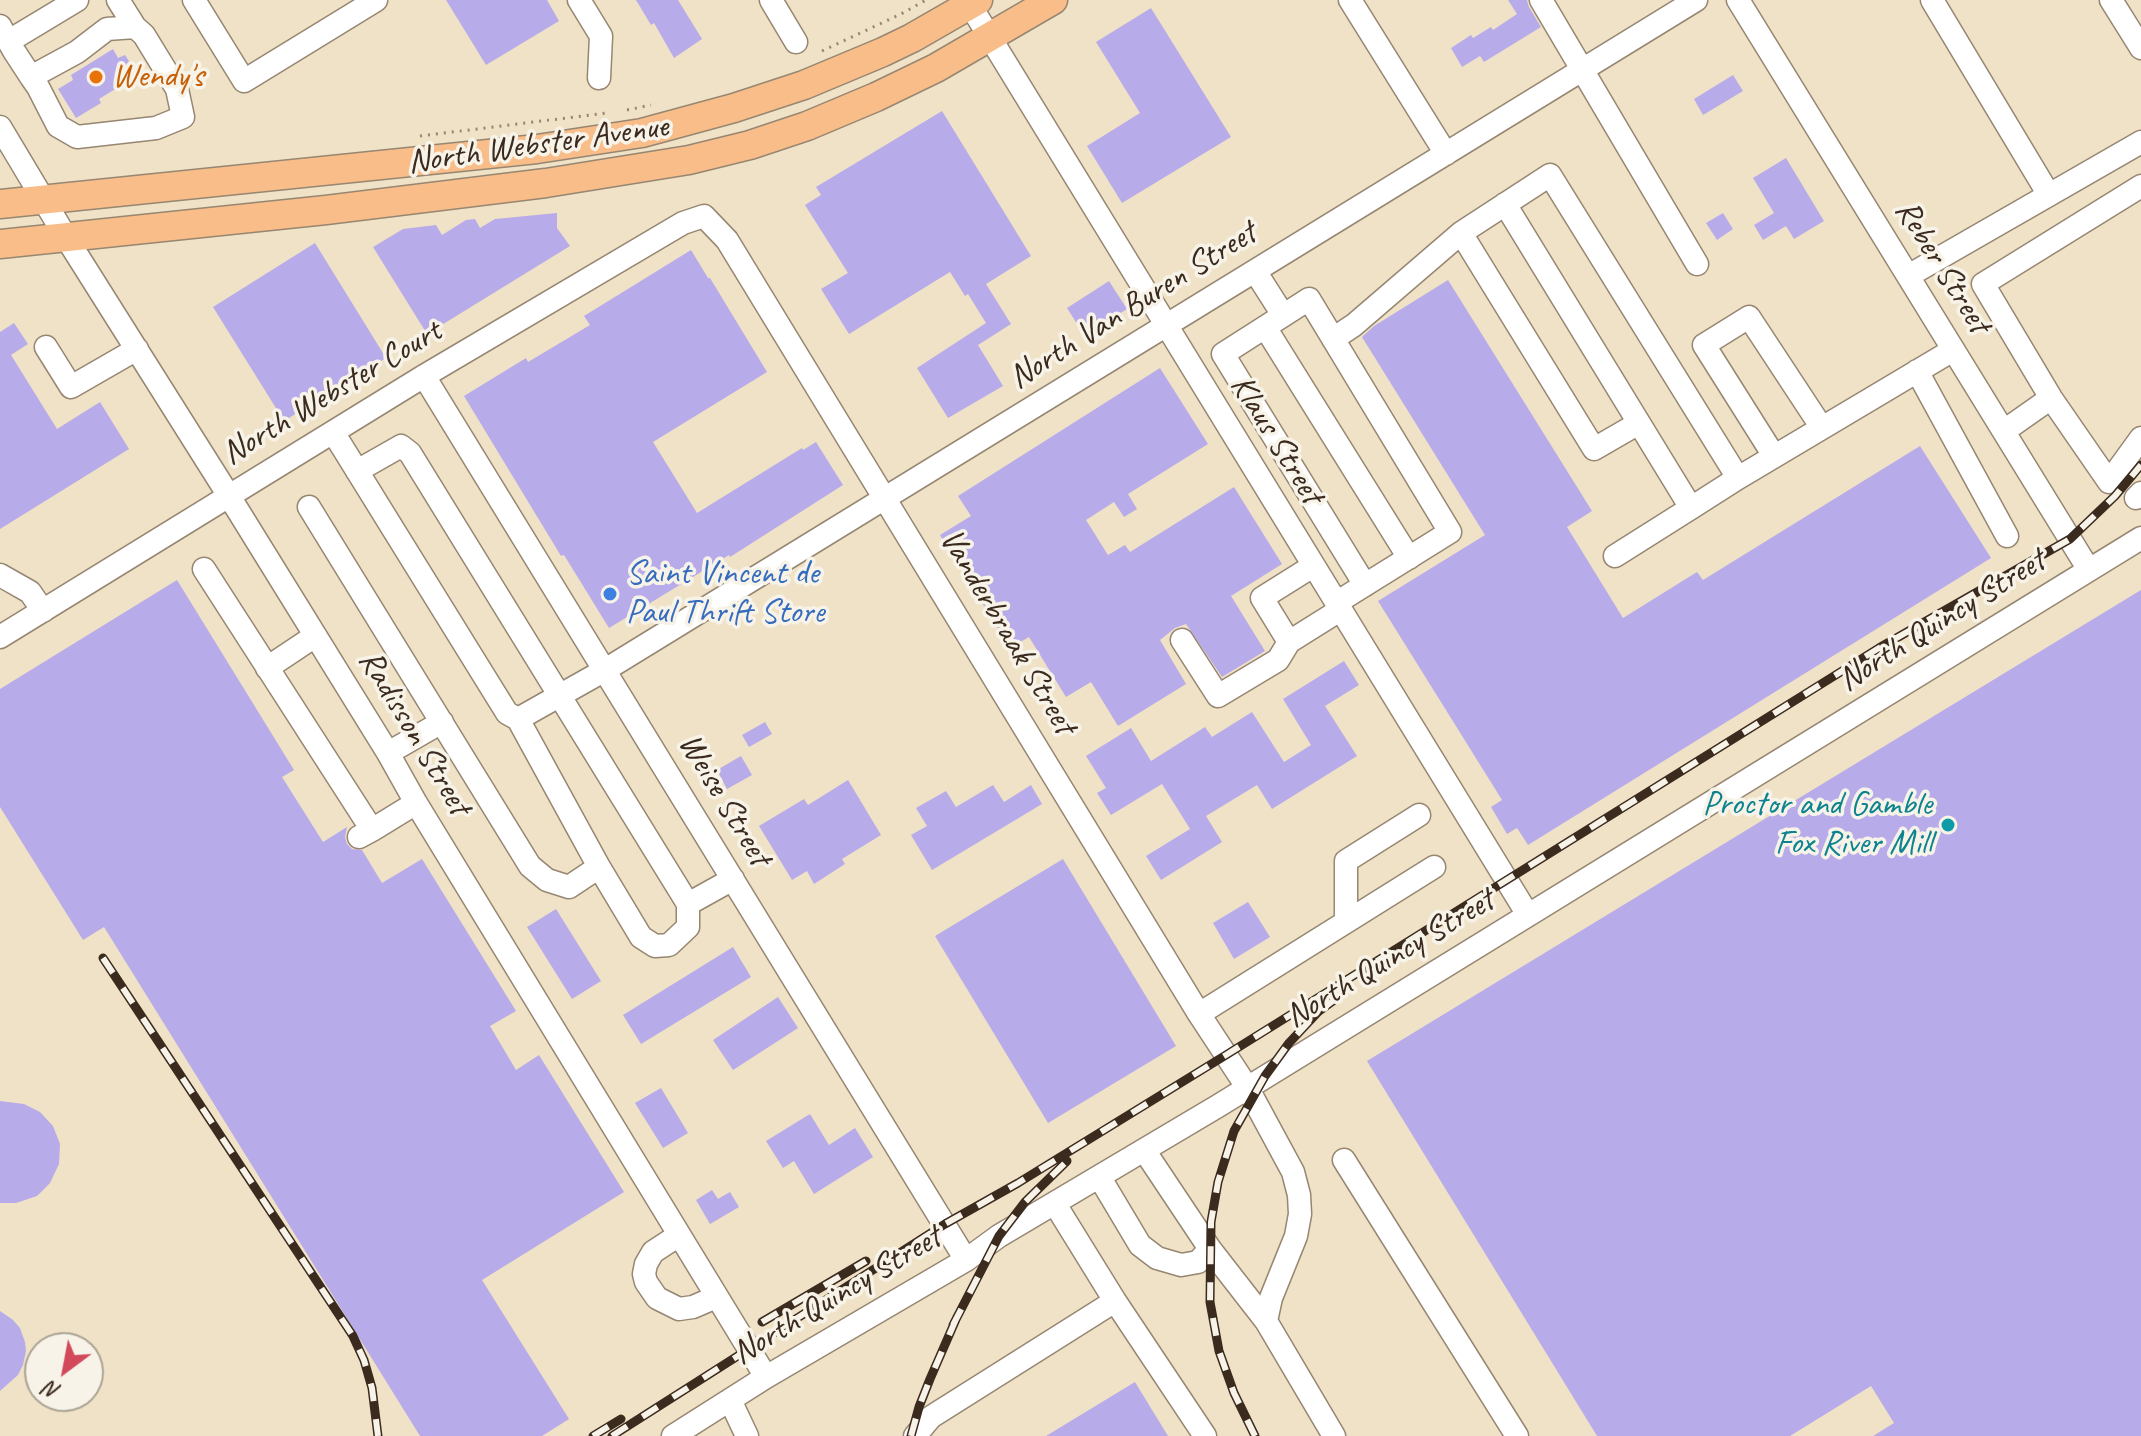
<!DOCTYPE html>
<html>
<head>
<meta charset="utf-8">
<style>
	body { margin:0 }
	#map { position:relative; width:2141px; height:1436px; overflow:hidden; background:#f0e2c6; font-family:Caveat,sans-serif }
	canvas { display:block }
	.north { position:absolute; left:24px; top:1332px; width:80px; height:80px; box-sizing:border-box; background:#f7f3e8; border:2px solid #aca397; border-radius:50%; rotate:212deg; font-size:22px; font-weight:700; line-height:32px; text-align:center; color:#3b2a1e }
	.north::after { content:''; display:block; margin:auto; width:28px; height:36px; background:#d1495b; clip-path:polygon(50% 0,100% 100%,50% 72%,0 100%) }
</style>
</head>
<body>
<div id="map">
<canvas width="2141" height="1436"></canvas>
<div class="north">N</div>
</div>
<script>
const ctx = document.querySelector('canvas').getContext('2d');
ctx.lineJoin = 'round';
function fill(path, color) {
  ctx.fillStyle = color;
  ctx.fill(path, 'evenodd');
}
function poly(rows) {
  const path = new Path2D();
  for (const r of rows) {
    path.moveTo(r[0], r[1]);
    for (let i = 2; i < r.length; i += 2) path.lineTo(r[i], r[i + 1]);
  }
  return path;
}
function trace(path, color, width, dash) {
  ctx.strokeStyle = color;
  ctx.lineWidth = width;
  ctx.lineCap = dash ? 'butt' : 'round';
  ctx.setLineDash(dash || []);
  ctx.stroke(path);
}
function drawText(font, color, halo, rows, align = 'center') {
  ctx.font = font + ' Caveat,sans-serif';
  ctx.lineWidth = 7;
  ctx.setLineDash([]);
  ctx.textBaseline = 'middle';
  ctx.strokeStyle = halo;
  ctx.fillStyle = color;
  for (const [text, x, y, turn = 0] of rows) {
    ctx.save();
    ctx.translate(x, y);
    ctx.rotate((+turn || 0) * Math.PI / 180);
    ctx.textAlign = isNaN(turn) ? turn : align;
    if (halo) ctx.strokeText(text, 0, 0);
    ctx.fillText(text, 0, 0);
    ctx.restore();
  }
}
const building = poly([
	[446,0,547,0,559,21,486,65],
	[636,0,678,0,702,39,674,58,654,23,651,25],
	[1508,0,1527,0,1529,7,1541,27,1484,62,1480,56,1462,67,1451,48,1471,35,1473,38,1491,27,1493,30,1517,14],
	[1151,8,1231,137,1122,203,1087,146,1140,113,1096,42],
	[113,49,118,58,125,55,138,75,99,99,101,103,76,118,58,89,73,80,71,75],
	[1733,75,1743,91,1703,115,1694,99],
	[942,111,1031,256,986,284,1011,324,978,345,1003,386,948,418,917,368,986,323,968,294,965,296,950,272,849,334,821,289,848,273,805,205,821,195,816,187],
	[1786,158,1824,221,1794,239,1786,226,1763,240,1754,225,1774,213,1753,178],
	[557,213,557,228,570,246,427,334,373,247,403,229,436,225,442,235,466,220,475,219,480,228,495,219],
	[1723,213,1733,229,1717,240,1706,223],
	[315,243,386,358,284,421,213,307],
	[691,250,708,278,710,278,767,372,653,442,697,513,802,448,803,450,816,442,843,485,730,557,729,555,609,628,564,555,561,556,464,396,526,358,528,362,590,325,584,316],
	[1448,280,1592,511,1567,527,1623,618,1697,572,1703,580,1920,446,1991,558,1528,845,1517,828,1507,834,1491,807,1502,800,1378,601,1485,535,1362,337,1374,326],
	[1109,281,1127,309,1084,335,1067,308],
	[14,323,28,344,11,355,57,429,100,402,129,449,0,529,0,332],
	[1160,368,1208,444,1128,494,1137,509,1124,517,1114,502,1086,520,1108,555,1125,545,1130,552,1234,487,1282,564,1231,596,1265,651,1222,677,1186,624,1175,628,1160,640,1186,684,1118,726,1091,682,1066,697,1029,637,1010,648,940,535,971,516,958,496],
	[177,580,294,770,282,777,323,842,347,827,345,837,347,844,352,849,362,850,382,883,422,859,516,1011,490,1026,516,1070,539,1055,624,1192,482,1280,569,1419,542,1436,420,1436,104,927,83,940,0,807,0,689],
	[2141,590,2141,1436,1873,1436,1894,1423,1871,1386,1790,1436,1597,1436,1367,1061],
	[1344,661,1359,685,1325,706,1357,756,1272,809,1257,785,1206,816,1222,842,1161,880,1146,856,1190,829,1162,784,1111,815,1097,793,1106,788,1086,756,1131,728,1151,761,1205,727,1212,737,1252,712,1284,762,1311,745,1283,699],
	[765,722,772,734,749,747,742,735],
	[741,756,752,775,727,789,717,770],
	[848,780,881,835,842,859,845,864,814,884,807,871,792,880,759,826,804,799,808,805],
	[993,785,1004,802,1031,785,1042,804,932,870,911,835,927,826,916,808,946,791,956,807],
	[1063,859,1176,1046,1048,1123,935,936],
	[1248,902,1270,937,1234,959,1213,923],
	[556,909,601,981,572,999,527,927],
	[733,947,751,977,641,1044,623,1015],
	[778,997,798,1028,733,1070,713,1040],
	[661,1088,688,1133,663,1148,635,1103],
	[0,1101,24,1104,40,1112,53,1126,60,1144,59,1164,50,1183,37,1196,16,1203,0,1203],
	[810,1114,829,1145,855,1128,873,1157,814,1194,794,1161,783,1168,766,1141],
	[712,1190,718,1199,730,1192,739,1207,710,1224,696,1200],
	[0,1311,13,1320,20,1328,25,1342,26,1351,23,1365,18,1375,0,1391],
	[1135,1382,1168,1436,1046,1436]
]);
const path = poly([
	[822,51,901,14,926,0],
	[627,110,651,105],
	[420,136,607,113]
]);
const minor = poly([
	[118,0,135,27],
	[194,0,244,81,376,0],
	[579,0,601,36,599,78],
	[771,0,796,42],
	[967,0,1528,915],
	[1350,0,1446,154],
	[1541,0,1697,264],
	[1738,0,2089,570],
	[1932,0,2049,195],
	[2111,0,2141,48],
	[0,26,14,51,31,77,38,87,58,126,77,137,156,128,183,117,177,89,144,35,135,27,107,29,77,52,31,77],
	[9,41,77,0],
	[0,127,67,239,229,496,388,753,416,803,766,1377],
	[2141,186,1983,284,2051,398,2109,482,2141,438],
	[1505,204,1691,508,1738,478],
	[1461,233,1594,449,1639,423],
	[1255,271,1283,315],
	[1908,276,2141,142],
	[1265,327,1409,558],
	[1333,339,1354,325,1461,233,1550,175,1738,478,1953,350],
	[46,347,71,387,137,349],
	[1917,371,2007,536],
	[424,376,966,1260],
	[2004,431,2051,398],
	[333,432,507,713,518,719,605,670,1696,0],
	[1774,456,1704,345,1749,317,1822,428],
	[357,471,401,446,410,453,688,904,688,927,669,945,655,946,641,937,599,867,518,719],
	[2136,498,2141,493],
	[309,507,530,866,547,880,569,887,599,867],
	[1615,556,1691,508],
	[204,569,372,830,359,837],
	[0,575,30,592,43,611],
	[1336,603,1450,532,1309,299,1223,354,1365,585],
	[0,637,424,376,683,223,704,216,727,240,1199,1014,1247,1087,1293,1172,1299,1195,1300,1214,1296,1236,1271,1298,1266,1321,1210,1249,1144,1150],
	[1182,640,1218,696,1278,660,1289,642,1340,610],
	[1289,642,1262,598,1313,566],
	[267,668,315,636],
	[388,753,442,722],
	[372,830,416,803],
	[688,904,733,879],
	[1346,922,1346,861,1419,815],
	[1199,1014,1434,867],
	[1344,1160,1517,1436],
	[1100,1178,1140,1245,1157,1258,1181,1265,1198,1262,1210,1249],
	[1055,1204,1115,1301,1205,1436],
	[679,1235,653,1252,646,1264,644,1274,646,1282,657,1298,679,1309,693,1307,716,1297],
	[1266,1321,1334,1436],
	[730,1400,747,1436],
	[673,1436,766,1377,966,1260,999,1236,1218,1106,2141,538],
	[915,1436,931,1417,1115,1301]
]);
const major = poly([
	[0,204,537,149,642,133,734,108,804,85,883,52,912,38,978,0],
	[0,244,326,210,546,183,689,160,750,145,807,126,876,97,936,68,1053,0]
]);
const rail = poly([
	[103,958,353,1336,364,1360,372,1388,378,1436],
	[762,1322,866,1261],
	[953,1325,999,1236,1025,1202,1067,1161],
	[593,1436,621,1419],
	[612,1436,945,1224,1018,1183,1226,1055,1879,648,2070,539,2115,496,2141,465],
	[911,1436,919,1407,930,1379,957,1317],
	[1255,1436,1234,1393,1219,1351,1210,1302,1211,1222,1218,1182,1234,1131,1265,1076,1289,1043,1319,1011,1334,1000]
]);
const markers = [
	[96,77,8,"#e8710a"],
	[610,594,8,"#3f7fe0"],
	[1948,825,8,"#0f9aa8"]
];
const foodNames = [
	["Wendy's",112,77]
];
const streetNames = [
	["North Webster Avenue",538,145,-8],
	["Reber Street",1942,267,58],
	["North Van Buren Street",1133,306,-32],
	["North Webster Court",332,393,-31],
	["Klaus Street",1276,440,58],
	["North Quincy Street",1942,621,-32],
	["Vanderbraak Street",1007,632,59],
	["Radisson Street",414,733,59],
	["Weise Street",724,800,59],
	["North Quincy Street",1390,959,-31],
	["North Quincy Street",837,1296,-31]
];
const shopNames = [
	["Saint Vincent de",626,574],
	["Paul Thrift Store",626,613]
];
const cultureNames = [
	["Proctor and Gamble",1932,805],
	["Fox River Mill",1932,844]
];
fill(building, '#b8abe9');
trace(minor, '#968672', 25);
trace(major, '#968672', 31);
trace(path, '#968672', 3, [2, 6]);
trace(minor, '#fff', 22);
trace(major, '#f8bd88', 28);
trace(rail, '#3b2a1e', 9);
trace(rail, '#f7f3e8', 6, [18]);
for (const [x, y, r, color] of markers) {
  const dot = new Path2D();
  dot.arc(x, y, r, 0, 2 * Math.PI);
  ctx.fillStyle = color;
  ctx.fill(dot);
  trace(dot, '#f7f3e8', 3);
}
drawText('34px', '#c56008', '#f7f3e8', foodNames, 'left');
drawText('34px', '#3b2a1e', '#f7f3e8', streetNames);
drawText('34px', '#366cbe', '#f7f3e8', shopNames, 'left');
drawText('34px', '#0d838f', '#f7f3e8', cultureNames, 'right');
</script>
</body>
</html>
